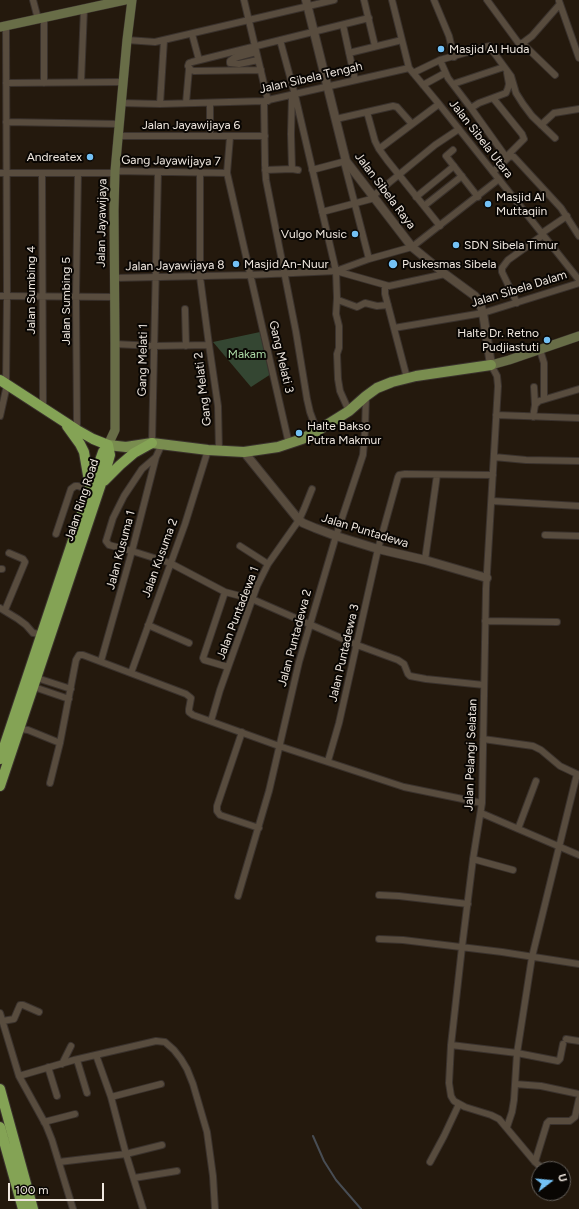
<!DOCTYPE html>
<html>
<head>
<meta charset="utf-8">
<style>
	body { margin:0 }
	#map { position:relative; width:579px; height:1209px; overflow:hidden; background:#24190d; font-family:Figtree,sans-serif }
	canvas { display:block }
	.north { position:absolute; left:531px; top:1161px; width:40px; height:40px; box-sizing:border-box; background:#090603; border:1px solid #65605b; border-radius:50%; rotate:74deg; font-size:11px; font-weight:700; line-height:16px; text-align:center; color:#efe7df }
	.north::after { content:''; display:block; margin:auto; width:14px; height:18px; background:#73c1f5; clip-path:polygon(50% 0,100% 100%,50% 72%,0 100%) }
	.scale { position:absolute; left:8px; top:1183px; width:96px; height:18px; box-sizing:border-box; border:2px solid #efe7df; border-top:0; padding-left:5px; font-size:12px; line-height:14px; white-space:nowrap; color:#efe7df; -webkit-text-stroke:3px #090603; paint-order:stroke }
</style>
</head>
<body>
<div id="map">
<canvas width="579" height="1209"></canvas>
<div class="north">U</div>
<div class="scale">100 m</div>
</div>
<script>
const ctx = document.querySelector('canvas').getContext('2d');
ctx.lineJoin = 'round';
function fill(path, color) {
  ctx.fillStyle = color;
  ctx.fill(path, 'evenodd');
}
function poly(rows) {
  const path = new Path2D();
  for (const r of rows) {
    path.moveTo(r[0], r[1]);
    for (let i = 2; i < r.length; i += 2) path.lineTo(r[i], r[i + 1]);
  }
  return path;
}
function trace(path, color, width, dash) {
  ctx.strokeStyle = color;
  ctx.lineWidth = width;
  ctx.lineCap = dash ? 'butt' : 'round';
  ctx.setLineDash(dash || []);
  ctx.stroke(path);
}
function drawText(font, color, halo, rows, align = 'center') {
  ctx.font = font + ' Figtree,sans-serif';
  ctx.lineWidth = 4;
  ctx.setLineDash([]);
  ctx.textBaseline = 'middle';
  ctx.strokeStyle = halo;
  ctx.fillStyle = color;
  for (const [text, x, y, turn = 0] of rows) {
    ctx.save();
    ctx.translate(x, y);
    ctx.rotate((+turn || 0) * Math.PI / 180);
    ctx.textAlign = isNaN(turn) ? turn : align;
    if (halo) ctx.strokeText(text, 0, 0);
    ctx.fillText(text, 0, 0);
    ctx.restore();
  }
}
const green = poly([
	[260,332,271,374,251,387,213,342]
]);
const stream = poly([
	[313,1136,324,1161,336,1180,361,1209]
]);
const minor = poly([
	[33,0,38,19],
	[244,0,268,101],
	[364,0,375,46],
	[392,0,409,68,439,104,579,280],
	[434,0,449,36,454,57],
	[487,0,520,45,532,36,560,4],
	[559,1,579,58],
	[343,25,355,80],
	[6,26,7,296,6,384],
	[192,34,199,60],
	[127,40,155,42,334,0],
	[280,40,295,95,336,271,337,298,338,300,357,307,365,303,377,306,388,305],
	[522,43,555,75],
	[256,52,234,58,230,61,230,63,239,64,258,60],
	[349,53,402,40],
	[440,60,448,78,471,108,506,157],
	[261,70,194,71,191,70,188,66,189,63,192,62,369,18],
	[413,73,440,60,489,46,511,76,516,93,523,104,532,116,555,138],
	[81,82,84,9],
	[6,83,123,82],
	[44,83,44,17],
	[453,84,504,67],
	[423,85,445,73],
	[292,95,291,134,292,169],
	[493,98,522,134,524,139,506,157],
	[264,101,265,165,266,180,296,332,307,399,310,412,317,431],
	[121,103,160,104,264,101,409,68],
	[186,103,189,69],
	[160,104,164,40],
	[471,108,479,103,506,93,508,88,509,84,507,73],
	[367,112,375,141,379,149,387,160,440,226],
	[336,119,393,106,397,107,412,124],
	[6,122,119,124],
	[541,125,554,113,579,109],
	[118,136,265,136],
	[210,136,210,103],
	[230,137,227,173,289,444],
	[379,149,439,104],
	[453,150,446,156,478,197],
	[344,162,369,259],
	[265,170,292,169,298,170],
	[312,170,346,161],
	[115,171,227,173],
	[493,172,510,156,514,157,561,208,579,236],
	[0,173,115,173],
	[42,173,43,408],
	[200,173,200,277,209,345,218,406,219,451],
	[373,196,435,145,459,129],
	[416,197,454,166],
	[424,206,462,176],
	[322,212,375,198],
	[542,233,567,216],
	[336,271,389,286,445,274],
	[114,278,250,275,336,271,369,259,412,247,499,179],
	[385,286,385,294,407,378],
	[0,296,114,297],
	[337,298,336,314,339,326,339,348,337,354,338,379,340,391,349,411],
	[517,303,502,272,502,268,508,260,543,235],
	[185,309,186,346],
	[394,328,483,313,579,283],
	[115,344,154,346,209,345],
	[540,350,544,363,544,399],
	[491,365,497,376,498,386,486,589,482,803,473,859,462,947,451,1045,449,1083,451,1096,454,1101,465,1107,491,1115,499,1119,535,1162,543,1169],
	[534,387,535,405],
	[496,415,579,418],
	[0,416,7,385],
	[533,417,535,405,539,401,579,389],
	[77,430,76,296,78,173],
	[152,443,158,172],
	[156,457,142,469,124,496,113,518,106,541,109,545,132,551,170,563,225,592,252,599,357,645,398,660,404,664,408,674,410,676,426,679,484,685],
	[494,457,526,460,579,461],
	[492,501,579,506],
	[56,534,71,489,75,486,78,486,89,490],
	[545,535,579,536],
	[240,546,268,564],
	[425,560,437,475],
	[0,569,2,569],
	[225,592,203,658,204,660,228,667],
	[0,608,18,619,26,625,33,633,41,634],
	[5,610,25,562,23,559,9,553],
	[485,621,557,622],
	[148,625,189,643],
	[101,661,132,551,156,457,162,444],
	[131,673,185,524,208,450],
	[37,678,71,689],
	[34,687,69,699],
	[211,721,220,690,257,586,268,564,299,520,304,509,312,489],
	[20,729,28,730,60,743],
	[242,732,217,806,217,811,220,815,259,828],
	[483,739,533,746,541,750,560,766,579,775],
	[328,761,339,723,378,549,398,477,399,475,405,474,493,475],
	[50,783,60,743,76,660,79,655,83,655,186,694,191,698,189,709,189,712,193,715,279,746,404,787,482,803],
	[481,813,579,855],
	[518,829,536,781],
	[473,859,513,870],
	[379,895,399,896,468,904],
	[238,896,269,791,299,662,336,536,363,455,365,430,366,396],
	[379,939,403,940,502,952,579,964],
	[0,1013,19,1076,46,1125,52,1140,73,1209],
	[3,1021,14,1019,20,1005,23,1005,39,1012],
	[566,1039,579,1041],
	[451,1045,517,1053,558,1061,560,1059,563,1044],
	[96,1055,111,1097,126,1154,143,1209],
	[77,1060,87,1093],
	[62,1064,71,1046],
	[48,1067,57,1096],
	[19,1076,74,1060,156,1041,165,1042,174,1050,181,1059,187,1069,193,1084,207,1132,213,1176,215,1209],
	[515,1084,541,1086,579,1094],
	[111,1097,161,1084],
	[44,1122,75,1114],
	[507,1127,512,1112,514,1100,517,1053,532,957,577,774],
	[59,1162,126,1154,162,1145],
	[430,1162,444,1136,459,1104],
	[535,1162,547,1123,549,1121,570,1121,575,1117,579,1099],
	[134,1178,177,1171]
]);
const tertiary = poly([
	[306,0,346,161,412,247,445,274,475,296,479,301,483,313,491,365],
	[244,452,299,520,303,523,315,528,336,536,378,549,425,560,487,578]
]);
const secondary = poly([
	[0,27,125,0],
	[491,365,509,360,579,336],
	[108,445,115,430,115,344,114,210,115,171,127,40,132,0]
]);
const primary = poly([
	[108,445,126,447,152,443,208,450,244,452,278,447,302,439,317,431,349,411,366,396,377,388,392,382,416,376,491,365]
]);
const trunk = poly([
	[0,380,77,430,93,439,108,445],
	[67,426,80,444,84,452,90,487],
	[104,481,120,465,134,453,152,443],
	[0,759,93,480,103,452,108,445],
	[0,786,106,469,110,455,108,445],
	[0,1089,33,1209],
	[0,1127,23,1209]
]);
const markers = [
	[441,49,4,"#73c1f5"],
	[90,157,4,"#73c1f5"],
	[488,204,4,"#73c1f5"],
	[355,234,4,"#73c1f5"],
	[456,245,4,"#73c1f5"],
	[236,264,4,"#73c1f5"],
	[393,264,5,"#73c1f5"],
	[547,340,4,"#73c1f5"],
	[299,433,4,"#73c1f5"]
];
const poiNames = [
	["Masjid Al Huda",449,49],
	["Andreatex",82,157,"right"],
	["Masjid Al",496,197],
	["Muttaqiin",496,211],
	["Vulgo Music",347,234,"right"],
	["SDN Sibela Timur",464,245],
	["Masjid An-Nuur",244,264],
	["Puskesmas Sibela",402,264],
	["Halte Dr. Retno",539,333,"right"],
	["Pudjiastuti",539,347,"right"],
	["Halte Bakso",307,426],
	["Putra Makmur",307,440]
];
const streetNames = [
	["Jalan Sibela Tengah",311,78,-13],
	["Jalan Jayawijaya 6",191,125],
	["Jalan Sibela Utara",481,139,52],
	["Gang Jayawijaya 7",171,161,1],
	["Jalan Sibela Raya",385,191,53],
	["Jalan Jayawijaya",102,223,-89],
	["Jalan Jayawijaya 8",175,266,-1],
	["Jalan Sibela Dalam",519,289,-17],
	["Jalan Sumbing 4",31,290,-90],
	["Jalan Sumbing 5",66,301,-90],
	["Gang Melati 3",281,357,77],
	["Gang Melati 1",143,360,-89],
	["Gang Melati 2",203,389,-97],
	["Jalan Ring Road",82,500,-72],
	["Jalan Puntadewa",365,531,17],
	["Jalan Kusuma 1",121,550,-75],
	["Jalan Kusuma 2",160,558,-70],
	["Jalan Puntadewa 1",238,613,-69],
	["Jalan Puntadewa 2",295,638,-75],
	["Jalan Puntadewa 3",344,653,-77],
	["Jalan Pelangi Selatan",471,755,-88]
];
const parkNames = [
	["Makam",247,354]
];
fill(green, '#344632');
trace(stream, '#484d54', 2);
trace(minor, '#3a322d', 8);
trace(tertiary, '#3a322d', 10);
trace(secondary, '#3a322d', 10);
trace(primary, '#3a322d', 12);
trace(trunk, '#3a322d', 12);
trace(minor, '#584c3e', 6);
trace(tertiary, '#584c3e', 8);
trace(secondary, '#686d47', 9);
trace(primary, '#798d4f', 10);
trace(trunk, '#84a355', 10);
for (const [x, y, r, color] of markers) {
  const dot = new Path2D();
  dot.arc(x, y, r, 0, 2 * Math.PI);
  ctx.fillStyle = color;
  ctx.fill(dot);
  trace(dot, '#090603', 1.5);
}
drawText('12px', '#efe7df', '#090603', poiNames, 'left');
drawText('12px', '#efe7df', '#090603', streetNames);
drawText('12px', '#abd9a5', '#090603', parkNames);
</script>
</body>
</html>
